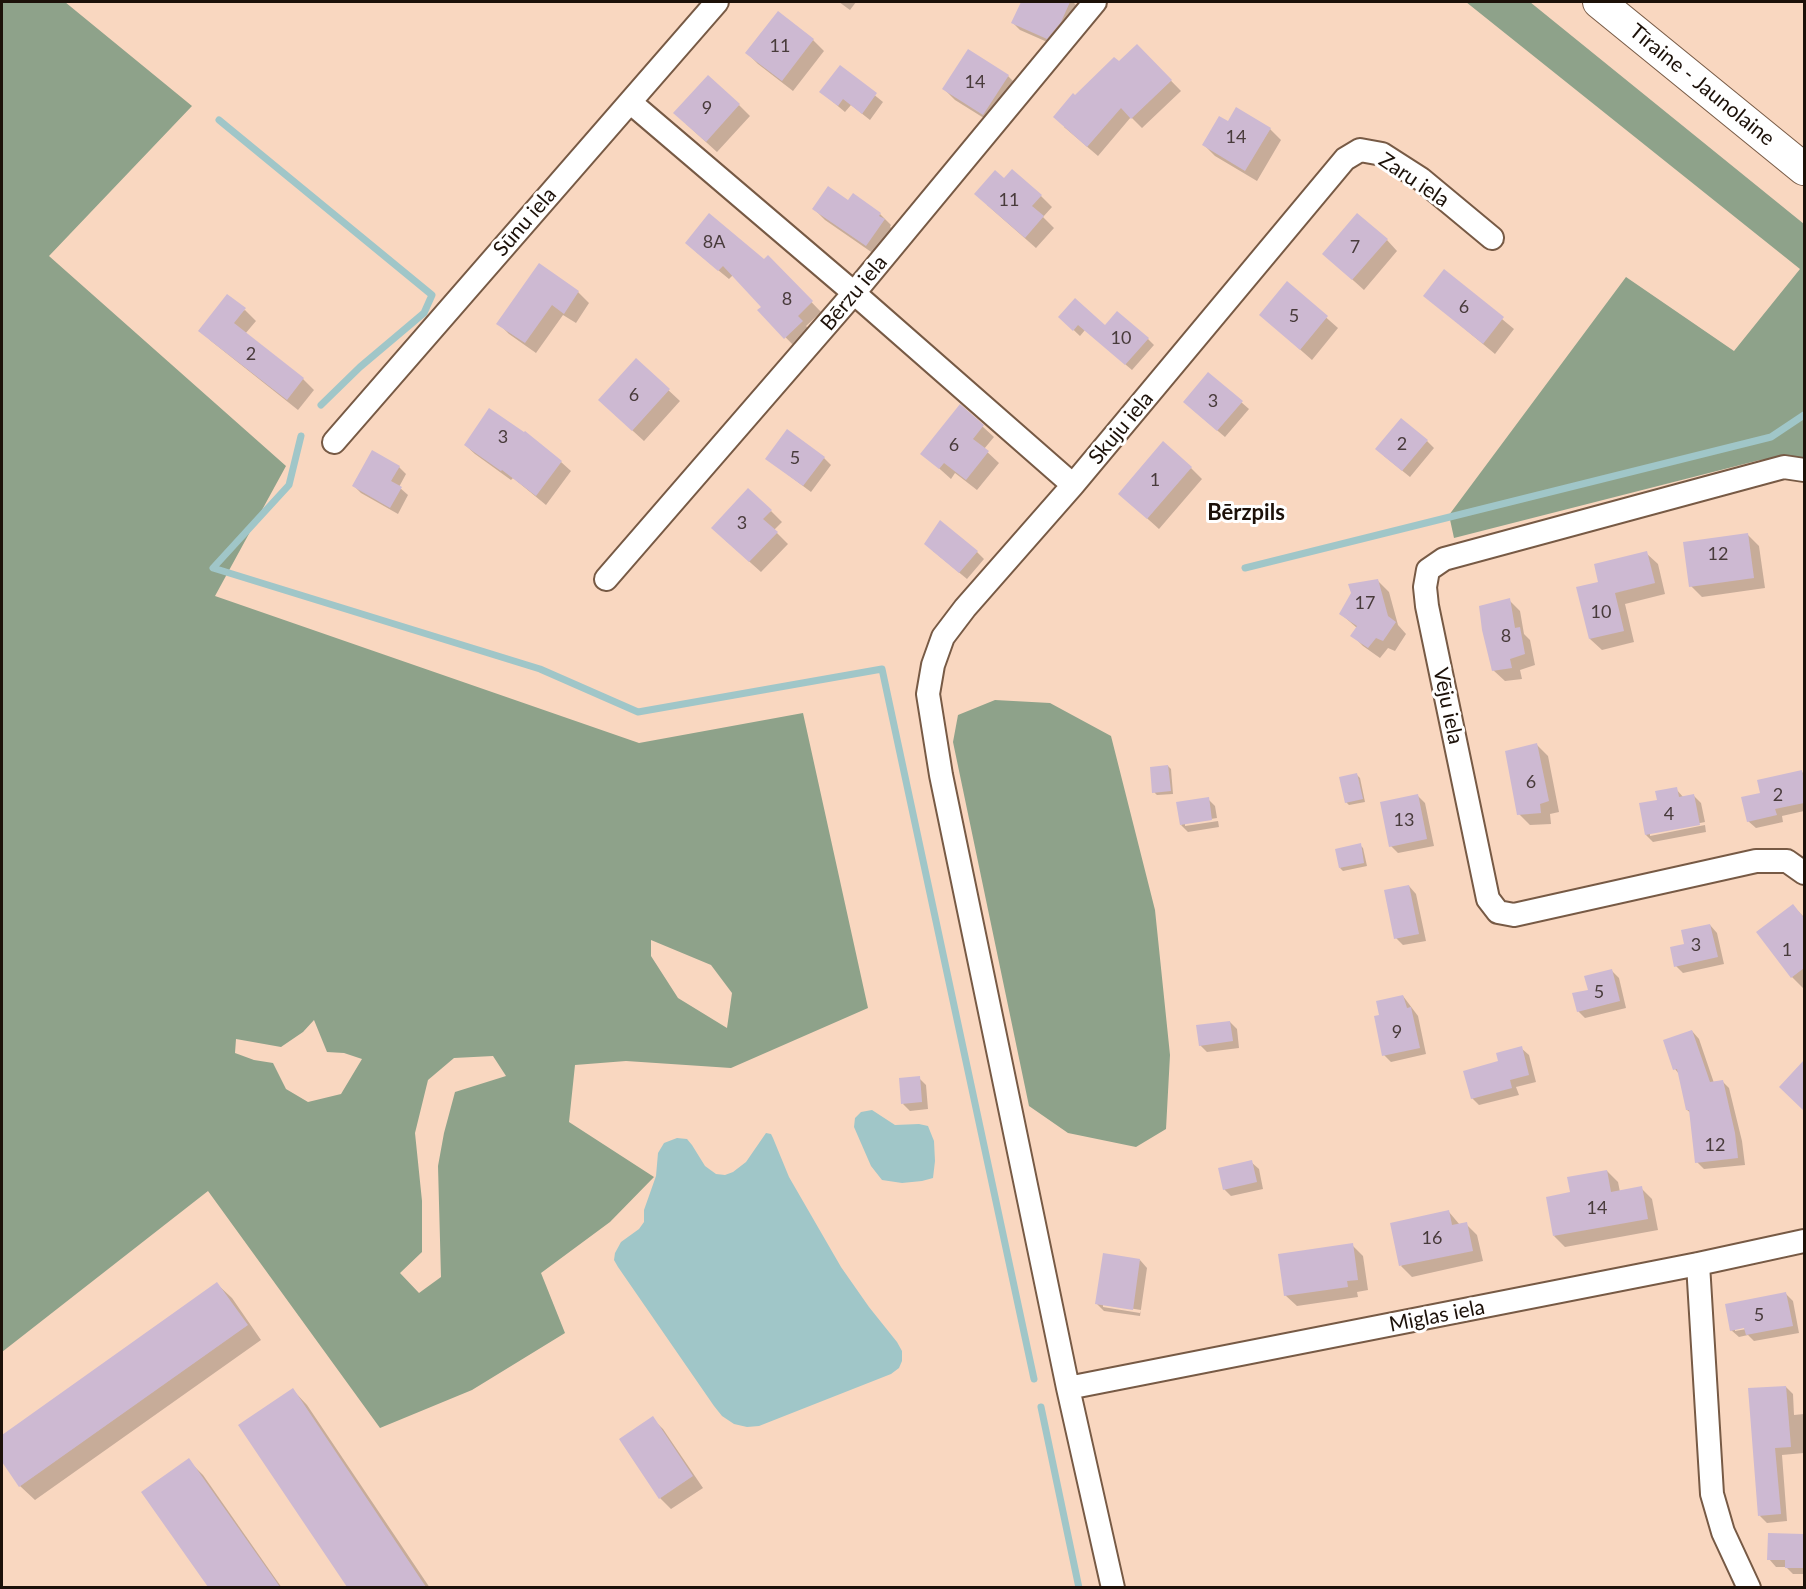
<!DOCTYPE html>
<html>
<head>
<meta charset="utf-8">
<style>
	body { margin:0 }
	#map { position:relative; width:1806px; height:1589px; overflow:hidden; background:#f9d7c0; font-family:Lato,sans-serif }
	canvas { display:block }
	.frame { position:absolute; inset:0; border:3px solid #1c1109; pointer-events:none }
</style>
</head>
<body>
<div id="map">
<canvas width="1806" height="1589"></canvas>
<div class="frame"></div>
</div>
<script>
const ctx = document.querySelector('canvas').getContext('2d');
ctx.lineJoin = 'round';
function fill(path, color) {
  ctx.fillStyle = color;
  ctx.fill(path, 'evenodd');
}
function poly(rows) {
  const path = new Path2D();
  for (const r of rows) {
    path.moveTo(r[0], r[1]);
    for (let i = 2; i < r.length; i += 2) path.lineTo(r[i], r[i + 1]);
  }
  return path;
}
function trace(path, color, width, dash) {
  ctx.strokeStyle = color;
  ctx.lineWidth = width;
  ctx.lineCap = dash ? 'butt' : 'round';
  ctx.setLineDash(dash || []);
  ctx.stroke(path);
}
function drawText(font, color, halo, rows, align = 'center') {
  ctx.font = font + ' Lato,sans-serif';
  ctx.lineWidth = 6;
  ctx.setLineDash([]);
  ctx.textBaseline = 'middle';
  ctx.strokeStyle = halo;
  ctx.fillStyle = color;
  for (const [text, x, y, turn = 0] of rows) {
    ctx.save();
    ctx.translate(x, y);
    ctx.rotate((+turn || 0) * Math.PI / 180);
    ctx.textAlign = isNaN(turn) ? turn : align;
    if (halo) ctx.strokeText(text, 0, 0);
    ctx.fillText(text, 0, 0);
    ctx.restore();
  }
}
const forest = poly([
	[2,2,65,2,192,106,49,256,286,466,215,596,639,743,803,713,868,1008,731,1068,626,1061,575,1065,569,1122,654,1177,610,1222,541,1273,565,1333,472,1390,380,1428,208,1191,2,1352],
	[651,940,711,965,732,993,727,1028,678,998,651,956],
	[314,1020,327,1052,344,1053,362,1059,341,1094,308,1102,286,1089,273,1063,254,1060,235,1053,236,1039,281,1047,303,1032],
	[493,1056,506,1076,455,1092,444,1133,438,1166,441,1277,419,1293,400,1273,422,1252,422,1201,415,1133,428,1080,454,1058],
	[1466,2,1530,2,1804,224,1804,457,1760,460,1454,538,1449,515,1626,277,1734,351,1800,269],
	[995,700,1050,703,1111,736,1155,910,1170,1055,1166,1129,1136,1147,1068,1133,1029,1106,953,742,958,715]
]);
const water = poly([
	[872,1110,895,1125,919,1124,928,1126,934,1141,935,1161,933,1178,922,1181,902,1183,882,1180,871,1166,854,1127,855,1118,861,1112],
	[766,1133,771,1134,773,1138,789,1177,841,1267,869,1307,897,1342,902,1351,902,1361,899,1368,891,1374,759,1426,747,1427,734,1424,722,1416,714,1406,618,1267,614,1260,615,1253,621,1242,639,1229,644,1222,644,1210,656,1176,658,1153,664,1143,677,1138,687,1139,692,1145,705,1166,716,1174,725,1175,733,1172,746,1162]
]);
const shadow = poly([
	[839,2,856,2,850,10],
	[1023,2,1073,2,1078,7,1054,45,1020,30,1013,23],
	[813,40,824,51,793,91,758,64,747,53],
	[1137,46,1181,91,1142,128,1131,117,1098,156,1064,127,1075,97,1119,63],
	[840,67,883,102,870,120,851,105,845,112,821,92],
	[1008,76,1019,87,995,125,955,100,944,89],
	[739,105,750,116,717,152,686,124],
	[1228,123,1270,129,1281,140,1257,181,1215,156,1204,145],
	[1004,180,1041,196,1052,207,1043,217,1054,228,1036,248,987,205],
	[848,202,880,214,891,225,890,227,895,231,877,256,825,220,814,209],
	[1387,240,1397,251,1364,290,1324,254],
	[696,252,764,261,768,257,821,312,806,326,811,331,795,347,759,310,763,307,733,275,729,279],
	[539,265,578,292,589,303,576,323,563,315,536,353,509,334,498,323],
	[1444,271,1514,329,1495,354,1425,296],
	[1288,284,1338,328,1312,360,1261,315],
	[245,310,256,321,245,334,303,379,314,390,298,410,211,341,200,330],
	[1060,317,1148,339,1154,345,1132,370,1085,330,1080,336],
	[636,360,680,401,644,441,611,411],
	[1209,374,1249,409,1225,437,1192,409],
	[960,406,994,437,984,449,999,463,977,490,955,473,951,479,922,453],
	[1427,441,1434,448,1410,477,1384,456],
	[465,445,561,462,571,471,546,505,513,478,511,480,475,454],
	[824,458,831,465,811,492,767,459],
	[399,467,406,474,399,487,408,495,398,514,361,493,354,486],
	[1191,468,1202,479,1159,529,1120,494],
	[771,511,782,522,774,530,788,544,761,572,724,539],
	[1747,534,1759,546,1765,588,1702,597,1691,586],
	[933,551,977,552,984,559,967,579],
	[1646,553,1658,564,1665,594,1625,604,1634,642,1602,650,1590,639,1578,588,1600,583],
	[1378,581,1389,592,1398,625,1406,634,1395,651,1388,648,1380,658,1363,646,1352,635,1357,628,1341,614],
	[1509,600,1520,611,1524,634,1530,640,1535,665,1520,670,1522,679,1505,681,1493,670],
	[1537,745,1548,756,1559,812,1550,814,1551,824,1530,825,1519,814],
	[1168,766,1171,769,1173,794,1157,795,1154,792],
	[1801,771,1804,774,1804,811,1782,816,1783,822,1756,828,1748,821,1762,794],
	[1357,775,1360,778,1365,802,1349,805,1346,802],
	[1676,789,1684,798,1694,796,1701,803,1705,822,1650,833,1650,836,1705,825,1706,832,1653,842,1646,835,1659,801],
	[1418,796,1425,803,1434,846,1398,853,1391,846],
	[1208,799,1215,806,1217,818,1185,823,1185,826,1218,821,1219,827,1188,832,1181,825],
	[1360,845,1363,848,1367,866,1343,871,1340,868],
	[1409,886,1416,894,1426,941,1403,945,1396,938],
	[1793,906,1804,917,1803,988,1792,977,1758,932],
	[1710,925,1717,933,1724,964,1683,973,1676,966],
	[1612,971,1619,978,1626,1008,1585,1018,1578,1011],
	[1403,996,1418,1016,1426,1054,1391,1062,1384,1055,1381,1016],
	[1230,1022,1237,1029,1239,1048,1207,1052,1200,1045],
	[1692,1031,1699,1039,1714,1083,1722,1081,1729,1088,1742,1141,1745,1165,1704,1169,1697,1162,1691,1113,1687,1110,1679,1074,1675,1069],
	[1521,1048,1529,1055,1536,1082,1516,1087,1519,1095,1479,1105,1472,1098,1500,1062],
	[1804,1062,1804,1109,1781,1087],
	[919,1078,926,1085,928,1109,910,1111,903,1104],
	[1251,1162,1259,1169,1263,1189,1231,1196,1224,1189],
	[1607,1171,1618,1182,1620,1192,1641,1188,1652,1199,1658,1230,1565,1247,1554,1236],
	[1449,1212,1460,1225,1466,1224,1477,1235,1483,1261,1412,1277,1401,1266],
	[1352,1245,1363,1256,1368,1290,1357,1292,1358,1297,1297,1306,1285,1295],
	[1140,1260,1147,1268,1140,1316,1104,1311,1097,1304],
	[1103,1304,1141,1310,1140,1313,1103,1307],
	[217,1284,232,1298,261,1340,35,1500,20,1486,2,1459,2,1436],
	[1786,1294,1793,1301,1799,1333,1754,1341,1748,1335,1739,1337,1731,1330],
	[1751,1325,1752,1328,1735,1331,1735,1328],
	[1786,1387,1793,1394,1794,1415,1804,1414,1804,1453,1782,1455,1787,1521,1767,1523,1760,1516],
	[293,1390,307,1405,430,1588,349,1588,240,1426],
	[652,1418,663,1429,703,1488,671,1509,660,1498],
	[188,1460,203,1475,282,1588,210,1588,143,1492],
	[1770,1534,1804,1535,1804,1574,1793,1574,1786,1567,1776,1567,1769,1559]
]);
const stream = poly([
	[219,120,432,295,424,313,360,367,321,405],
	[301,436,289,485,213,568,540,669,638,712,882,669,1034,1379],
	[1245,568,1771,437,1804,415],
	[1041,1407,1079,1588]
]);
const building = poly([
	[1021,2,1070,2,1061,22,1047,39,1011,23],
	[778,11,814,39,782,81,745,53],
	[1137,44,1172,80,1131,119,1121,108,1087,147,1053,117,1073,93,1075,95,1114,57,1119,61],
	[968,49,1009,75,983,115,942,89],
	[840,65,877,93,862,114,843,99,838,106,819,92],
	[708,75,740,104,706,142,673,113],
	[1236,107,1271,128,1245,171,1202,145,1219,116,1228,121],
	[1012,169,1042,195,1032,206,1044,216,1025,238,974,194,995,170,1004,178],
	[828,186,848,200,853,193,881,213,879,216,885,219,866,246,812,209],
	[709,213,764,259,768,255,813,301,798,316,803,321,784,339,757,310,761,307,723,266,718,271,685,243],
	[1357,213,1388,239,1352,280,1322,254],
	[539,263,579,291,564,314,552,305,525,343,496,324],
	[1444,269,1504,317,1483,344,1423,296],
	[1287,281,1328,316,1300,350,1259,315],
	[227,294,246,308,234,323,304,378,287,400,198,331],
	[1075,298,1105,325,1117,311,1149,338,1125,365,1078,325,1073,331,1058,317],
	[636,358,670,389,632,431,598,400],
	[1208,372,1243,401,1217,431,1183,402],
	[960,404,984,425,973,439,989,451,966,480,944,463,939,469,920,454],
	[489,408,524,432,525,431,562,461,536,496,502,470,501,471,464,445],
	[1401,418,1428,440,1402,471,1375,449],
	[787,429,825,457,803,486,765,459],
	[1163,441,1192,467,1147,519,1118,494],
	[372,450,400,466,391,481,402,487,390,508,352,486],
	[748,488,772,510,763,519,778,532,749,562,711,528],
	[940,520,978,551,959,573,924,544],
	[1748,533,1754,578,1689,587,1683,542],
	[1647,551,1655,583,1615,593,1624,631,1589,639,1576,587,1598,582,1594,564],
	[1378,579,1388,616,1396,622,1383,641,1376,638,1368,648,1350,636,1357,626,1339,614,1351,593,1348,584],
	[1510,598,1515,628,1520,627,1525,654,1510,659,1512,668,1492,671,1482,630,1479,606],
	[1537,743,1549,801,1540,804,1541,813,1517,815,1505,751],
	[1168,765,1171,791,1152,793,1150,767],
	[1802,770,1804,782,1804,803,1775,809,1777,815,1747,822,1741,797,1760,793,1757,780],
	[1357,773,1363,799,1345,803,1339,777],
	[1677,787,1679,797,1694,794,1700,825,1645,835,1639,803,1657,800,1655,791],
	[1418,794,1427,839,1389,847,1380,802],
	[1209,797,1212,820,1180,825,1176,802],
	[1361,843,1364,863,1339,868,1335,849],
	[1409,885,1419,934,1394,939,1384,890],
	[1793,904,1804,918,1804,968,1791,978,1756,932],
	[1710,924,1718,957,1674,967,1670,947,1684,944,1681,930],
	[1612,969,1620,1001,1577,1012,1572,993,1588,990,1584,976],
	[1403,995,1407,1008,1411,1007,1420,1048,1382,1056,1374,1016,1379,1015,1376,1001],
	[1230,1021,1233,1041,1199,1046,1196,1025],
	[1692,1030,1710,1082,1723,1080,1735,1133,1738,1158,1695,1163,1689,1110,1686,1110,1677,1069,1673,1070,1663,1040],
	[1522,1046,1529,1075,1510,1080,1512,1088,1471,1099,1463,1071,1498,1061,1496,1053],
	[1804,1060,1804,1111,1779,1087],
	[920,1076,922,1102,901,1104,899,1078],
	[1252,1160,1257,1182,1223,1190,1218,1168],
	[1607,1170,1611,1192,1642,1186,1648,1219,1553,1236,1546,1197,1570,1192,1567,1177],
	[1449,1210,1452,1225,1467,1222,1473,1251,1399,1266,1390,1223],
	[1353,1243,1358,1280,1347,1281,1348,1287,1284,1296,1278,1254],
	[1103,1253,1140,1259,1133,1310,1095,1304],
	[217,1282,248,1325,19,1487,2,1462,2,1435],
	[1786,1292,1793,1326,1746,1335,1744,1328,1730,1331,1725,1304],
	[1786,1386,1791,1447,1775,1448,1781,1514,1758,1516,1748,1388],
	[293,1388,426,1587,347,1587,238,1425],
	[653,1416,693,1476,659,1499,619,1439],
	[189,1458,280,1587,208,1587,141,1492],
	[1768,1533,1804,1534,1804,1568,1785,1568,1785,1560,1767,1560]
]);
const street = poly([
	[630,102,854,293,1073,485],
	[334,442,717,2],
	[1804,470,1784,467,1444,559,1428,570,1425,587,1427,606,1488,899,1498,912,1514,915,1756,861,1787,861,1804,873],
	[606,579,854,293,1095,2],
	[1698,1264,1712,1494,1723,1532,1749,1588],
	[1068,1388,1698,1264,1804,1241],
	[1113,1588,1068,1388,941,775,928,694,933,665,943,637,965,608,1073,485,1345,159,1360,150,1382,154,1421,179,1492,238]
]);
const secondary = poly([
	[1599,2,1804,169]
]);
const numberNames = [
	["11",780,46],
	["14",975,82],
	["9",707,108],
	["14",1236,137],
	["11",1009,200],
	["8A",714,242],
	["7",1355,247],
	["8",787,299],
	["6",1464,307],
	["5",1294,316],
	["10",1121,338],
	["2",251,354],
	["6",634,395],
	["3",1213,401],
	["3",503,437],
	["2",1402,444],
	["6",954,445],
	["5",795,458],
	["1",1155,480],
	["3",742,523],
	["12",1718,554],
	["17",1365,603],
	["10",1601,612],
	["8",1506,636],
	["6",1531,782],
	["2",1778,795],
	["4",1669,814],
	["13",1404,820],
	["3",1696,945],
	["1",1787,950],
	["5",1599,992],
	["9",1397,1032],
	["12",1715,1145],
	["14",1597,1208],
	["16",1432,1238],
	["5",1759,1315]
];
const streetNames = [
	["Tīraine - Jaunolaine",1702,85,39],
	["Zaru iela",1414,180,34],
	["Sūnu iela",525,222,-49],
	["Bērzu iela",854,293,-50],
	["Skuju iela",1121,428,-50],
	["Vēju iela",1448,706,78],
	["Miglas iela",1437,1316,-11]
];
const neighbourhoodNames = [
	["Bērzpils",1246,513]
];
fill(forest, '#8ea28a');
fill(water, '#a0c6c8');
fill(shadow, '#0003');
trace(stream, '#a0c6c8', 7);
fill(building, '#cdb9d2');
trace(street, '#775a45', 26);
trace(secondary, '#775a45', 34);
trace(street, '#fff', 22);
trace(secondary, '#fff', 32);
drawText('18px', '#483b3b', null, numberNames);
drawText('21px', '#1c1109', '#fff', streetNames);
drawText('bold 22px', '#1c1109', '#fff', neighbourhoodNames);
</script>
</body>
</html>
